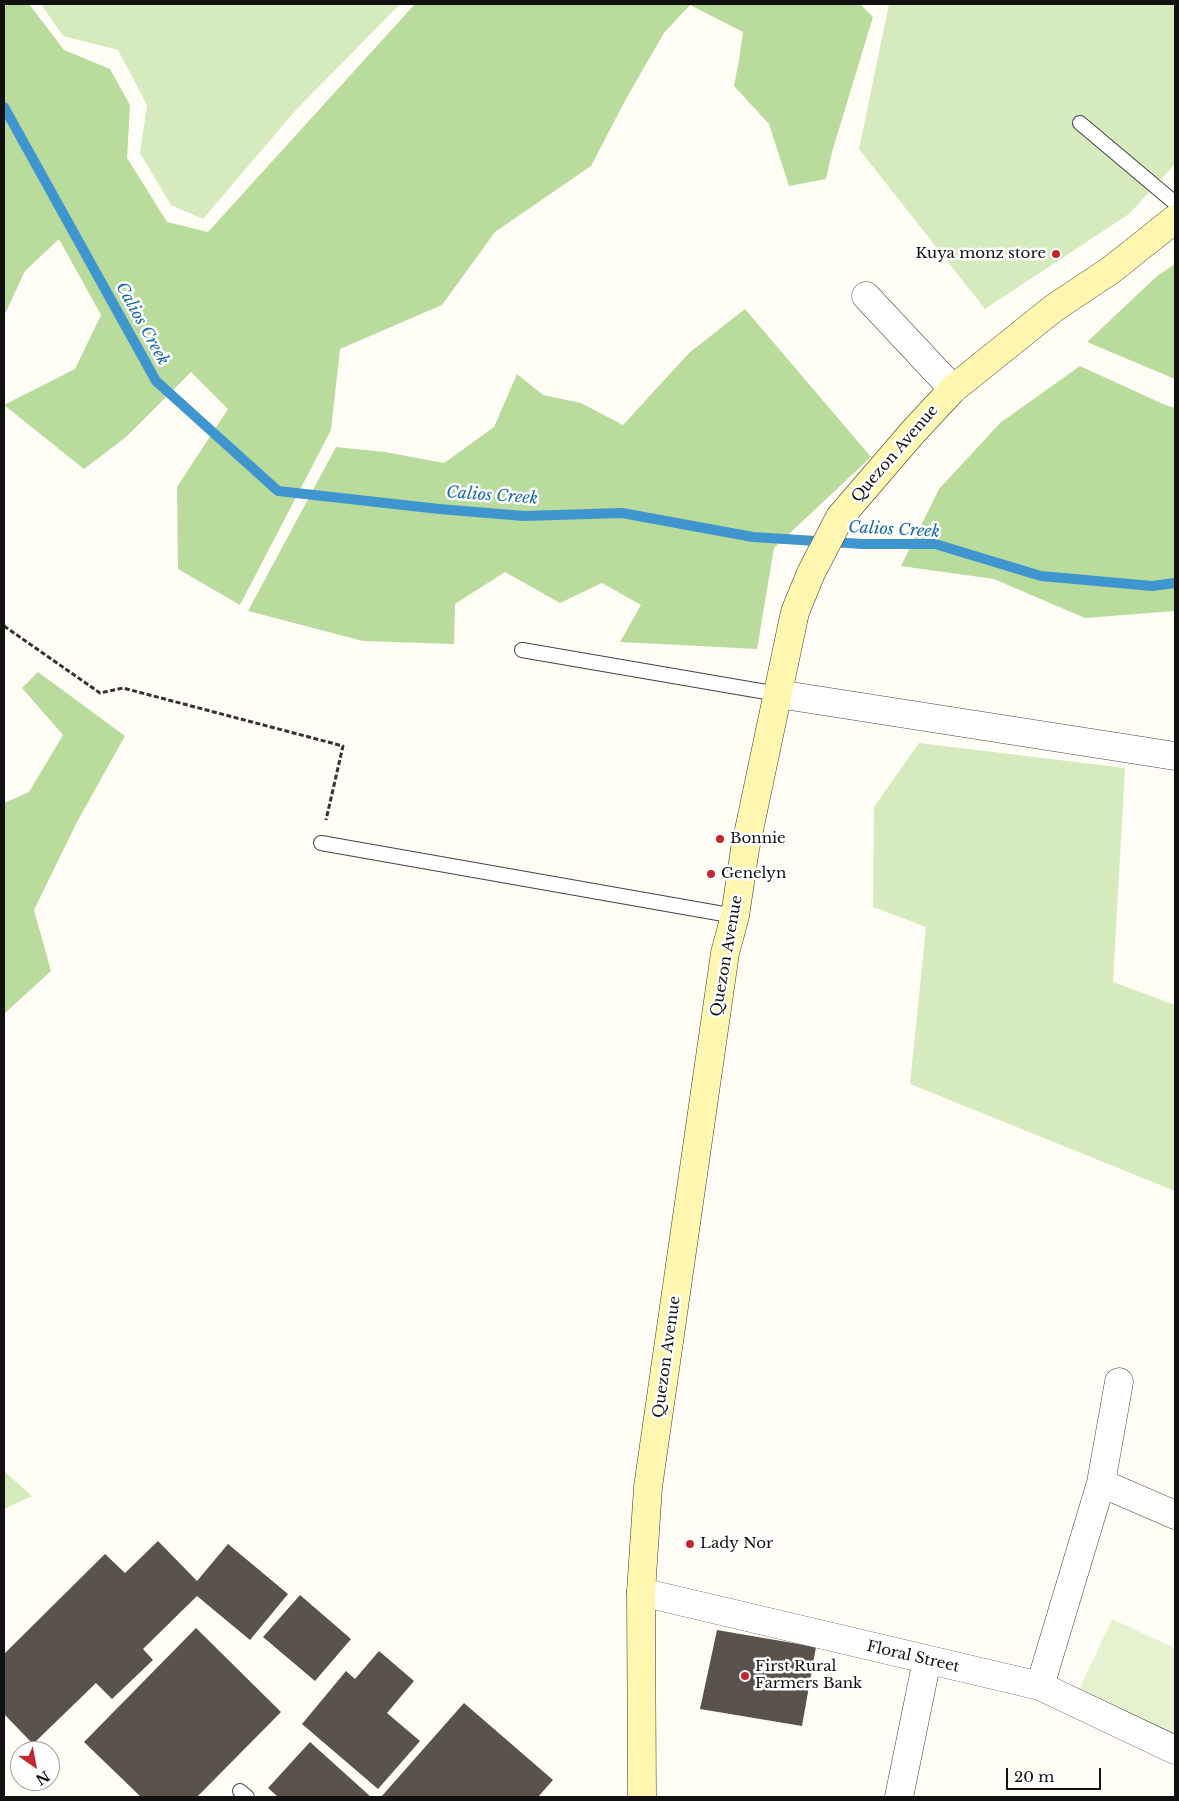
<!DOCTYPE html>
<html>
<head>
<meta charset="utf-8">
<style>
	body { margin:0 }
	#map { position:relative; width:1179px; height:1801px; overflow:hidden; background:#fffdf5; font-family:"Libre Baskerville",serif }
	canvas { display:block }
	.frame { position:absolute; inset:0; border:5px solid #111; pointer-events:none }
	.north { position:absolute; left:10px; top:1741px; width:50px; height:50px; box-sizing:border-box; background:#fff; border:1px solid #a0a0a0; border-radius:50%; rotate:147deg; font-size:14px; font-weight:700; line-height:20px; text-align:center; color:#111 }
	.north::after { content:''; display:block; margin:auto; width:18px; height:22px; background:#c4262e; clip-path:polygon(50% 0,100% 100%,50% 72%,0 100%) }
	.scale { position:absolute; left:1006px; top:1768px; width:95px; height:22px; box-sizing:border-box; border:2px solid #111; border-top:0; padding-left:6px; font-size:15px; line-height:18px; white-space:nowrap; color:#111; -webkit-text-stroke:4px #fff; paint-order:stroke }
</style>
</head>
<body>
<div id="map">
<canvas width="1179" height="1801"></canvas>
<div class="frame"></div>
<div class="north">N</div>
<div class="scale">20 m</div>
</div>
<script>
const ctx = document.querySelector('canvas').getContext('2d');
ctx.lineJoin = 'round';
function fill(path, color) {
  ctx.fillStyle = color;
  ctx.fill(path, 'evenodd');
}
function poly(rows) {
  const path = new Path2D();
  for (const r of rows) {
    path.moveTo(r[0], r[1]);
    for (let i = 2; i < r.length; i += 2) path.lineTo(r[i], r[i + 1]);
  }
  return path;
}
function trace(path, color, width, dash) {
  ctx.strokeStyle = color;
  ctx.lineWidth = width;
  ctx.lineCap = dash ? 'butt' : 'round';
  ctx.setLineDash(dash || []);
  ctx.stroke(path);
}
function drawText(font, color, halo, rows, align = 'center') {
  ctx.font = font + ' "Libre Baskerville",serif';
  ctx.lineWidth = 5;
  ctx.setLineDash([]);
  ctx.textBaseline = 'middle';
  ctx.strokeStyle = halo;
  ctx.fillStyle = color;
  for (const [text, x, y, turn = 0] of rows) {
    ctx.save();
    ctx.translate(x, y);
    ctx.rotate((+turn || 0) * Math.PI / 180);
    ctx.textAlign = isNaN(turn) ? turn : align;
    if (halo) ctx.strokeText(text, 0, 0);
    ctx.fillText(text, 0, 0);
    ctx.restore();
  }
}
const green = poly([
	[41,4,400,4,295,111,203,219,171,205,140,153,147,105,118,50,63,36],
	[889,4,1175,4,1175,164,1129,214,985,309,859,149],
	[919,743,1125,768,1113,982,1175,1005,1175,1191,910,1084,926,927,873,907,874,807],
	[4,1471,32,1496,4,1509]
]);
const forest = poly([
	[4,4,29,4,64,50,110,69,130,105,127,158,167,222,208,232,415,4,860,4,873,17,832,152,826,179,789,186,769,124,734,86,739,60,743,32,690,5,664,33,627,97,591,166,495,232,442,305,340,349,331,430,240,605,178,569,177,487,228,409,191,372,126,437,84,469,4,405,75,369,101,315,59,239,25,271,4,316],
	[1175,264,1175,379,1087,342,1157,276],
	[745,309,871,457,774,548,757,649,620,642,641,605,602,583,560,603,505,572,455,604,454,644,363,641,248,611,336,447,385,452,444,463,494,427,517,374,543,395,581,403,623,425,689,353],
	[1080,366,1163,404,1175,408,1175,611,1085,618,994,579,901,566,939,489,1000,423],
	[38,672,125,736,77,822,34,910,51,971,4,1014,4,803,29,792,63,735,22,688]
]);
const pitch = poly([
	[1112,1619,1175,1648,1175,1736,1078,1692]
]);
const stream = poly([
	[4,107,156,381,278,491,439,509,524,516,622,513,753,537,863,544,935,544,1041,576,1152,586,1175,583]
]);
const building = poly([
	[158,1541,197,1581,228,1544,288,1594,250,1640,197,1596,143,1649,153,1660,112,1699,96,1683,33,1744,4,1714,4,1654,105,1554,125,1573],
	[300,1595,351,1639,315,1681,263,1637],
	[196,1628,281,1712,197,1797,141,1797,84,1742],
	[717,1630,816,1647,802,1726,700,1709],
	[379,1651,414,1681,387,1713,420,1741,378,1789,302,1724,346,1671,355,1679],
	[464,1703,553,1780,538,1797,381,1797],
	[310,1742,371,1797,278,1797,268,1788]
]);
const path = poly([
	[4,626,100,693,123,688,343,746,326,820]
]);
const service = poly([
	[1080,123,1175,203],
	[522,650,778,694],
	[321,843,735,916],
	[240,1791,247,1797]
]);
const minor = poly([
	[866,296,953,389],
	[778,694,1175,756],
	[1101,1483,1175,1515],
	[641,1592,1040,1686,1175,1750],
	[1040,1686,1101,1483,1119,1382],
	[899,1797,927,1660]
]);
const secondary = poly([
	[642,1797,641,1592,648,1487,725,953,735,916,745,849,795,612,811,573,840,517,913,432,953,389,1054,308,1111,270,1175,219]
]);
const markers = [
	[1056,254,5,"#c4262e"],
	[720,839,5,"#c4262e"],
	[711,874,5,"#c4262e"],
	[690,1544,5,"#c4262e"],
	[745,1676,5,"#c4262e"]
];
const poiNames = [
	["Kuya monz store",1046,254,"right"],
	["Bonnie",730,839],
	["Genelyn",721,874],
	["Lady Nor",700,1544],
	["First Rural",755,1667],
	["Farmers Bank",755,1684]
];
const streetNames = [
	["Quezon Avenue",895,454,-49],
	["Quezon Avenue",727,956,-80],
	["Quezon Avenue",667,1357,-82],
	["Floral Street",913,1657,13]
];
const waterNames = [
	["Calios Creek",142,324,61],
	["Calios Creek",492,496,4],
	["Calios Creek",894,530,3]
];
fill(green, '#d5ebbd');
fill(forest, '#b9dc9c');
fill(pitch, '#e6f2cf');
trace(stream, '#3f96cf', 10);
fill(building, '#5a524d');
trace(service, '#444', 16);
trace(minor, '#444', 29);
trace(secondary, '#333', 29);
trace(path, '#333', 3, [5, 2.5]);
trace(service, '#fff', 14);
trace(minor, '#fff', 28);
trace(secondary, '#fff6b0', 28);
for (const [x, y, r, color] of markers) {
  const dot = new Path2D();
  dot.arc(x, y, r, 0, 2 * Math.PI);
  ctx.fillStyle = color;
  ctx.fill(dot);
  trace(dot, '#fff', 2);
}
drawText('15px', '#111', '#fff', poiNames, 'left');
drawText('15px', '#111', '#fff', streetNames);
drawText('italic 16px', '#1768a6', '#fff', waterNames);
</script>
</body>
</html>
